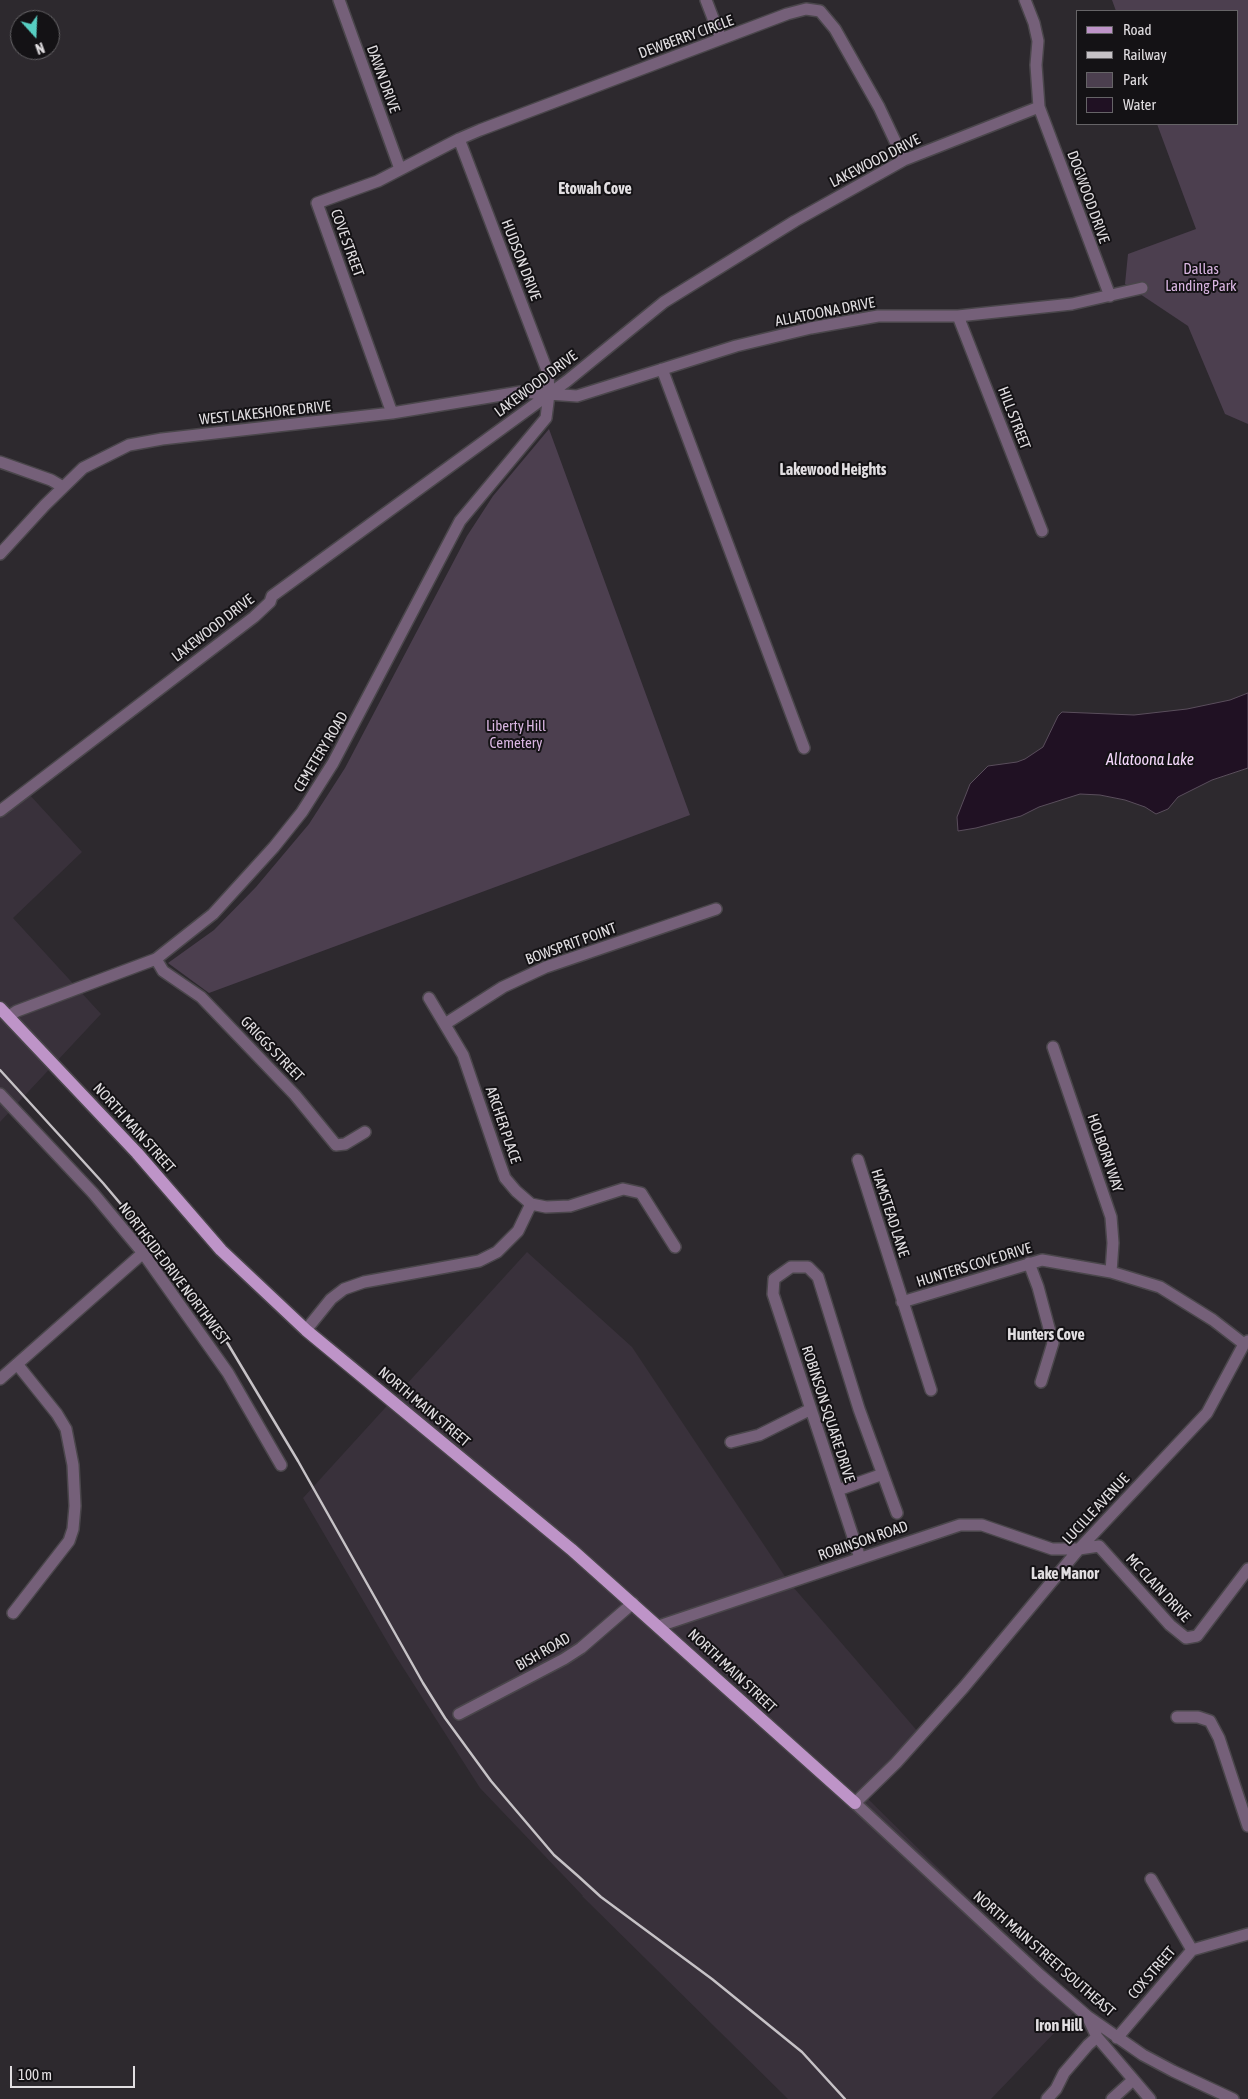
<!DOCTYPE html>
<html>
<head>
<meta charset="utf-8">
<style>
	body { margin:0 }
	#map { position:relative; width:1248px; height:2099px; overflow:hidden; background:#2d292e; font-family:"Asap Condensed",sans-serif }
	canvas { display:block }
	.legend { position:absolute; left:1076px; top:10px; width:162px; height:115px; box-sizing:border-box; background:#141215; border:1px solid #666467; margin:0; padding:6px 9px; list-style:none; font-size:15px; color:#e1dee1 }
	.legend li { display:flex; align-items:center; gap:10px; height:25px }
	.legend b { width:25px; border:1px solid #666467 }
	.north { position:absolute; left:10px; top:10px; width:50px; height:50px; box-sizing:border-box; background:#141215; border:1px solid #666467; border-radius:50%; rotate:160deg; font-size:14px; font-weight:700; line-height:20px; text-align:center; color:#e1dee1 }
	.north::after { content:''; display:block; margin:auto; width:18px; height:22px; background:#57cec2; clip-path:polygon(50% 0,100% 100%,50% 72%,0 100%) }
	.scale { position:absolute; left:10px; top:2066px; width:125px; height:22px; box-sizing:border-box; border:2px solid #e1dee1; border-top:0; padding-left:6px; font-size:15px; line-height:18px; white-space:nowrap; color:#e1dee1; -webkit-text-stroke:4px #141215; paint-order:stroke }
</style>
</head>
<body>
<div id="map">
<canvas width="1248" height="2099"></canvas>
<ul class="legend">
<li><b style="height:6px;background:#be94c8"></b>Road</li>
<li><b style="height:6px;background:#c6c2c6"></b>Railway</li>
<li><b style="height:14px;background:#4c3f4f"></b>Park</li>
<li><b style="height:14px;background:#201123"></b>Water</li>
</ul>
<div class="north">N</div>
<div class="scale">100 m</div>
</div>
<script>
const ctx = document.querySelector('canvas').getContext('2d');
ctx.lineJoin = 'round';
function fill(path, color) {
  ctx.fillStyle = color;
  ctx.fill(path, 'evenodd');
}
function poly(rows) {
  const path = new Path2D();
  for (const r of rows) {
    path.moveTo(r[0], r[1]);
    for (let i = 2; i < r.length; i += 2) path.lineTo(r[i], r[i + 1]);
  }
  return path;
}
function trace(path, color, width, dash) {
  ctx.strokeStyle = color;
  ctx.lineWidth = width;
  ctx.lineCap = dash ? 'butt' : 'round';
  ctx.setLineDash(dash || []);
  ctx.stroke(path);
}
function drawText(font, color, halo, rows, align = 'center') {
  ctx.font = font + ' "Asap Condensed",sans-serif';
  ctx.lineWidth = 4;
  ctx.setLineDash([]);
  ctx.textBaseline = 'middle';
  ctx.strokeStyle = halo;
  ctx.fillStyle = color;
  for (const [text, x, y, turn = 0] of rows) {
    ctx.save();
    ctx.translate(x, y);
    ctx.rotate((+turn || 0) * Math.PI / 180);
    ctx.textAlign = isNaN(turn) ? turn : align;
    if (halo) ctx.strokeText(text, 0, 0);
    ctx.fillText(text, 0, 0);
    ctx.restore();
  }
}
const built = poly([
	[28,793,82,852,13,918,101,1014,0,1122,0,816],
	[527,1252,632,1347,788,1581,919,1733,864,1795,1079,2007,991,2099,788,2099,582,1896,583,1896,480,1788,395,1655,303,1498]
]);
const green = poly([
	[1112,0,1248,0,1248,424,1225,414,1188,326,1125,284,1128,254,1196,229,1157,124,1237,124,1237,11,1116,11],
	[549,429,690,815,209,993,168,963,214,930,256,887,309,824,345,768,467,536,493,496]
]);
const water = poly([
	[1248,693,1248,768,1212,780,1178,797,1168,809,1156,814,1145,807,1125,800,1100,795,1080,794,1039,807,1021,816,976,828,958,831,957,817,970,784,988,766,1017,762,1025,759,1043,747,1058,716,1062,712,1134,715,1187,709,1230,700,1248,693]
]);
const minor = poly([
	[339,0,400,169],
	[706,0,721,39],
	[1025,0,1034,23,1038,41,1036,65,1039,107,1110,296],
	[958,316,1042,531],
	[662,369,804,748],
	[392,413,317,203,378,181,459,139,480,130,787,14,806,9,820,11,835,29,879,107,904,160],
	[0,462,51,480,63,487],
	[0,554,45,505,83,468,129,445,162,439,392,413,520,392,577,396,736,346,811,328,878,316,958,316,1072,304,1142,288],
	[0,811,254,617,270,602,272,596,567,381,664,302,795,221,904,160,1039,107],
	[156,959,163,971,201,997,295,1095,336,1145,345,1144,365,1132],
	[429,998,463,1055,500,1164,505,1178,516,1191,531,1204,546,1207,570,1206,623,1189,641,1193,675,1247],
	[9,1016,17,1011,156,959,213,914,274,847,302,812,333,763,460,521,546,418,549,394,548,373,459,139],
	[445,1024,503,987,546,967,716,909],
	[1053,1047,1111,1217,1113,1243,1111,1272],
	[0,1094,93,1193,143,1253,228,1373,281,1465],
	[858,1160,931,1390],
	[1029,1263,1038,1287,1053,1343,1041,1382],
	[902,1302,1042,1260,1111,1272,1160,1287,1213,1320,1244,1344],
	[306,1330,331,1299,344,1289,364,1282,479,1261,497,1252,518,1231,531,1204],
	[0,1379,143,1253],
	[731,1442,759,1435,811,1409],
	[838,1490,883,1474],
	[860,1558,773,1294,774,1279,791,1267,808,1267,818,1277,859,1409,897,1513],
	[13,1613,69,1541,73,1529,75,1506,73,1465,66,1429,57,1414,17,1364],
	[659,1626,960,1525,982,1525,1052,1549,1079,1549,1099,1546,1170,1625,1186,1638,1197,1636,1248,1569],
	[459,1714,564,1659,581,1648,633,1603],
	[1177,1717,1198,1717,1210,1721,1219,1738,1248,1826],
	[1151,1879,1192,1950],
	[1087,2016,1097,2037,1150,2099],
	[1117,2038,1192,1950,1248,1934],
	[1047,2099,1056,2089,1064,2073,1088,2045,1097,2037],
	[1112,2099,1133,2080],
	[1233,2099,1173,2071,1143,2055,1087,2016,1040,1975,855,1803,896,1763,964,1687,1079,1549,1207,1413,1244,1344,1248,1341]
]);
const major = poly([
	[0,1008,137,1153,221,1250,306,1330,571,1549,855,1803]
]);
const rail = poly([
	[0,1070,103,1183,163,1254,228,1344,298,1461,423,1683,445,1718,491,1781,554,1855,578,1876,601,1897,712,1979,802,2052,845,2099]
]);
const streetNames = [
	["DEWBERRY CIRCLE",686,37,-20],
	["DAWN DRIVE",383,79,70],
	["LAKEWOOD DRIVE",875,161,-27],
	["DOGWOOD DRIVE",1088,197,70],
	["COVE STREET",347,243,70],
	["HUDSON DRIVE",521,260,69],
	["ALLATOONA DRIVE",825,312,-11],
	["LAKEWOOD DRIVE",536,384,-37],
	["WEST LAKESHORE DRIVE",265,413,-6],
	["HILL STREET",1014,418,69],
	["LAKEWOOD DRIVE",213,628,-38],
	["CEMETERY ROAD",321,752,-59],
	["BOWSPRIT POINT",571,944,-20],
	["GRIGGS STREET",272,1049,46],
	["ARCHER PLACE",503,1125,71],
	["NORTH MAIN STREET",134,1128,48],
	["HOLBORN WAY",1105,1153,71],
	["HAMSTEAD LANE",890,1213,72],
	["HUNTERS COVE DRIVE",974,1265,-17],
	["NORTHSIDE DRIVE NORTHWEST",174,1274,53],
	["NORTH MAIN STREET",424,1407,40],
	["ROBINSON SQUARE DRIVE",828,1414,72],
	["LUCILLE AVENUE",1096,1509,-47],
	["ROBINSON ROAD",863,1541,-19],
	["MC CLAIN DRIVE",1158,1588,47],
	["BISH ROAD",543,1652,-30],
	["NORTH MAIN STREET",732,1671,43],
	["NORTH MAIN STREET SOUTHEAST",1044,1954,41],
	["COX STREET",1152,1973,-49]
];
const parkNames = [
	["Dallas",1201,269],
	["Landing Park",1201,286],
	["Liberty Hill",516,726],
	["Cemetery",516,743]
];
const neighbourhoodNames = [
	["Etowah Cove",595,189],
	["Lakewood Heights",833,470],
	["Hunters Cove",1046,1335],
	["Lake Manor",1065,1574],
	["Iron Hill",1059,2026]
];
const waterNames = [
	["Allatoona Lake",1150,760]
];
fill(built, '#39313b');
fill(green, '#4c3f4f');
fill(water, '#201123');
trace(water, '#5a4e5c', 1);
trace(minor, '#4a464b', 14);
trace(major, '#4a464b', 15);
trace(minor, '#756079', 11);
trace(major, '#be94c8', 12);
trace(rail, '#c6c2c6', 2.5);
drawText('15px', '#e1dee1', '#141215', streetNames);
drawText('15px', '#d9b5e1', '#141215', parkNames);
drawText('bold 16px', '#e1dee1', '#141215', neighbourhoodNames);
drawText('italic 16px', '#f4d7fb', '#141215', waterNames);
</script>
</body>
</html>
